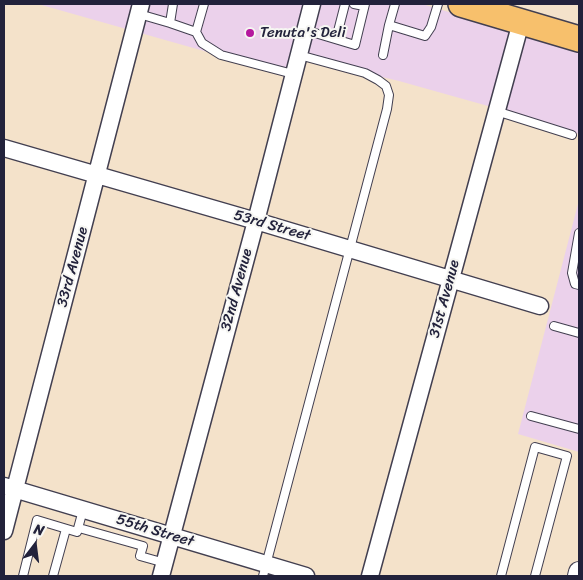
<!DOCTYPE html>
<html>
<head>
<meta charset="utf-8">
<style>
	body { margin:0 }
	#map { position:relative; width:583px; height:580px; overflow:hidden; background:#f4e2ca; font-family:Sriracha,sans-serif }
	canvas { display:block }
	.frame { position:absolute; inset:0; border:5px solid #22223b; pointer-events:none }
	.north { position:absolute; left:10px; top:520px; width:50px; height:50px; -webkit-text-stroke:4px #f6f6f2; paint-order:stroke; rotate:15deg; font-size:14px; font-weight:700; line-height:20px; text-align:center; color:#22223b }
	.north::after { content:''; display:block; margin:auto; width:18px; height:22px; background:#22223b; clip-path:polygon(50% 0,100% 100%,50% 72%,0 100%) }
</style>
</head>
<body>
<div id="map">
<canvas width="583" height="580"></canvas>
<div class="frame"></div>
<div class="north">N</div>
</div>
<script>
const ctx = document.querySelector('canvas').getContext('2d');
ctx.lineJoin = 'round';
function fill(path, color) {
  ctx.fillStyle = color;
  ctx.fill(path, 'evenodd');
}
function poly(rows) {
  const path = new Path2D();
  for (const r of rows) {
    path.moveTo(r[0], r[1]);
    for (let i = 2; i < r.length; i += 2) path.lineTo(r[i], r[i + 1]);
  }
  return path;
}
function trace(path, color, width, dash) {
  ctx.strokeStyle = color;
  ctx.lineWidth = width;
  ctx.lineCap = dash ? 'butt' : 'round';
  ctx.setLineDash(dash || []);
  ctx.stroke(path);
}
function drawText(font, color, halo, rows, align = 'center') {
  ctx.font = font + ' Sriracha,sans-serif';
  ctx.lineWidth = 4;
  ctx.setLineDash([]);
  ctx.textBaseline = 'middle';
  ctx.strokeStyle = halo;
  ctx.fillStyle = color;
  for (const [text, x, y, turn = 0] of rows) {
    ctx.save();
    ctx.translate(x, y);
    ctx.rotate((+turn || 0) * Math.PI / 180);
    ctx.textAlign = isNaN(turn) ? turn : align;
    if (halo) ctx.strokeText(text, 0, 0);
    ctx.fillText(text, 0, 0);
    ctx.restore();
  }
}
const built = poly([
	[38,4,422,4,579,51,579,134,488,106,399,81,301,58,295,80,204,51],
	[579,200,579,452,518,434]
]);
const service = poly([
	[173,4,170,23,196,32,204,4],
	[354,4,364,6],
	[395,4,389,25,425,36,431,27,438,4],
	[139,14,170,23],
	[305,30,355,45,365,4],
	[196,32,202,43,221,55,293,74],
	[336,39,345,4],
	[383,55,389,25],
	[496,111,572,135],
	[579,233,572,273,575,284,579,285],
	[554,326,579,333],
	[531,416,579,429],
	[79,528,143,546,140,556,165,563],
	[23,576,37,520,77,532,83,510],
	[53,576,66,529],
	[263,576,387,109,389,95,386,86,378,80,365,73,299,55],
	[501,576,535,447,567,456,535,576]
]);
const minor = poly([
	[4,148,256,221,540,306],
	[4,486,306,576],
	[4,531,141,4],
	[161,576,256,221,312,4],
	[370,576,521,22]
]);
const tertiary = poly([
	[578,576,579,572]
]);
const primary = poly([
	[461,4,579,39]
]);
const markers = [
	[250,33,5,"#b5179e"]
];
const poiNames = [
	["Tenuta's Deli",260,33]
];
const streetNames = [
	["53rd Street",272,226,16],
	["33rd Avenue",73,267,-75],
	["32nd Avenue",237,290,-75],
	["31st Avenue",445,299,-75],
	["55th Street",155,531,17]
];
fill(built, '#ebd1eb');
trace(service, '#423f50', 10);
trace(minor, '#423f50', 19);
trace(tertiary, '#423f50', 22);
trace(primary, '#423f50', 28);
trace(service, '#fff', 8);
trace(minor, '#fff', 16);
trace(tertiary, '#fff', 20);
trace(primary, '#f7c06c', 25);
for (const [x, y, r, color] of markers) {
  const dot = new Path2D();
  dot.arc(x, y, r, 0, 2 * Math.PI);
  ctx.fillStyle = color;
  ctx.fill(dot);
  trace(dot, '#f6f6f2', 2);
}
drawText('15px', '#22223b', '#f6f6f2', poiNames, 'left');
drawText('15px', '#22223b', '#f6f6f2', streetNames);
</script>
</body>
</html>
